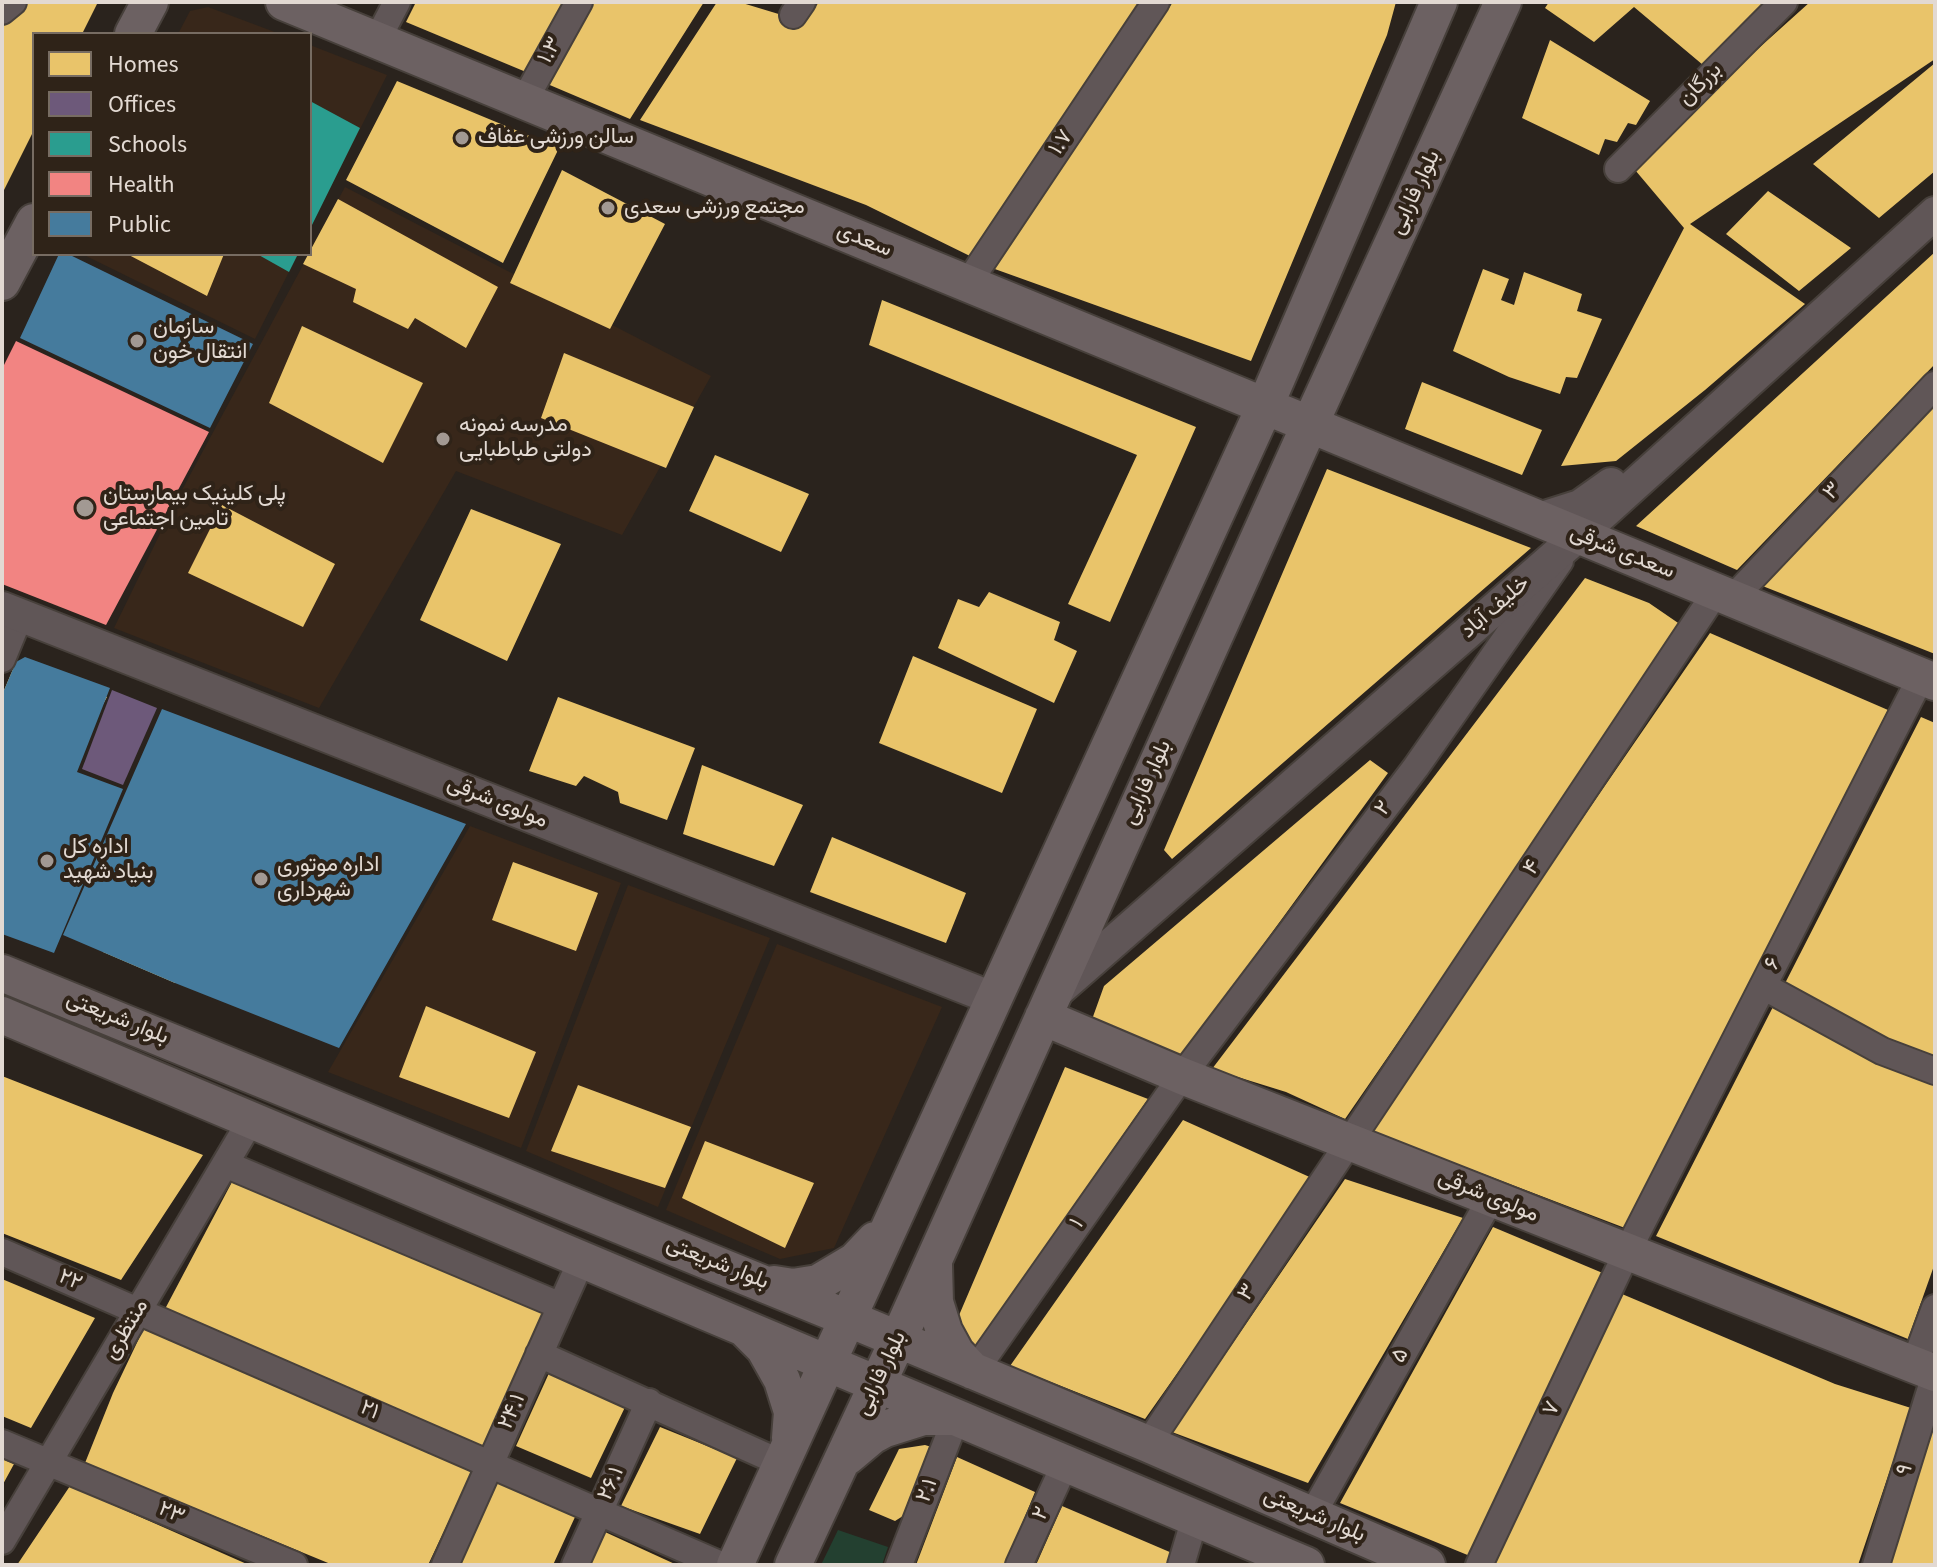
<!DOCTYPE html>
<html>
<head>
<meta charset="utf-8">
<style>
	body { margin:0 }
	#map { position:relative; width:1937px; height:1567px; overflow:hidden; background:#2a231d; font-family:"Source Sans 3",sans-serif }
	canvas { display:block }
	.frame { position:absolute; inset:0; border:4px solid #e2d9d2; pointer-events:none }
	.legend { position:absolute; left:32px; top:32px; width:280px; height:224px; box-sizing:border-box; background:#2f2318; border:2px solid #776c62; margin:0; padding:10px 14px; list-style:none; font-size:24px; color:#e2d9d2 }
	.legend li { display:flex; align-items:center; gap:16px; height:40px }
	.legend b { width:40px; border:2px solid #776c62 }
</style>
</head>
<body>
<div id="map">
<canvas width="1937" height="1567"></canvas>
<div class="frame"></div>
<ul class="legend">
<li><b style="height:22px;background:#e9c46a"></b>Homes</li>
<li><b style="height:22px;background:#6d597a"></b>Offices</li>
<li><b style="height:22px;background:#2a9d8f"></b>Schools</li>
<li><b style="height:22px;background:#f28482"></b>Health</li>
<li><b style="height:22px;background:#457b9d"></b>Public</li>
</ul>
</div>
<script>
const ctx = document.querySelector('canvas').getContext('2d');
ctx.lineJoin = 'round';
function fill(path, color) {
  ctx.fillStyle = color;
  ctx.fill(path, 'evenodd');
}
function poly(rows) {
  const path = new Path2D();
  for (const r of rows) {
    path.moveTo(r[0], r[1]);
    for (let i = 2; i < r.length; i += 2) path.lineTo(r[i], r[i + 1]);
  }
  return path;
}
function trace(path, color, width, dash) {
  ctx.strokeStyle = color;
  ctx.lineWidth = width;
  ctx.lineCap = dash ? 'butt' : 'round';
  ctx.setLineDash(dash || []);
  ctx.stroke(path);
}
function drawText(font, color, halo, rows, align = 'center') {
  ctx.font = font + ' "Source Sans 3",Vazirmatn,sans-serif';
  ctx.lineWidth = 8;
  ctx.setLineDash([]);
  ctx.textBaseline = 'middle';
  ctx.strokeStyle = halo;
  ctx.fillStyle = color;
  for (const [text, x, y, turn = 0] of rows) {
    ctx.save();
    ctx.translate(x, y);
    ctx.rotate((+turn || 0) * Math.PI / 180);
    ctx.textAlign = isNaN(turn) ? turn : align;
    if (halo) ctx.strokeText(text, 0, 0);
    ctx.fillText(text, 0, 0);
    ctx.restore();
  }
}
const built = poly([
	[208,7,280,34,178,34,190,11],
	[310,45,387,75,310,229],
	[345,187,711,376,622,535,456,471,319,708,114,628,175,503],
	[82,254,298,254,255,339],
	[470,826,621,883,521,1148,328,1072],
	[628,885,770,938,658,1207,526,1151],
	[777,944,942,1007,834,1248,780,1259,666,1210]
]);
const green = poly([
	[838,1530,888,1547,882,1565,821,1565]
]);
const homes = poly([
	[13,2,98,2,82,34,34,34,34,130,2,194,2,11],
	[416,2,566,2,526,72,406,22],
	[594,2,704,2,630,119,545,83],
	[717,2,739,2,805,22,819,2,1140,2,972,257,866,205,640,120],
	[1173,2,1396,2,1387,35,1251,361,992,268],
	[1549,2,1769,2,1703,65,1634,7,1594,42,1545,8],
	[1810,2,1935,2,1935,59,1690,224,1805,304,1705,390,1616,461,1561,466,1684,228,1630,164],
	[1550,40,1650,101,1636,125,1628,123,1617,142,1605,139,1599,155,1522,118],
	[1935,63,1935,171,1879,218,1813,164],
	[397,81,559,148,503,263,346,180],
	[562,170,665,224,610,329,510,283],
	[1768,191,1851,248,1799,291,1726,234],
	[338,199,498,287,466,348,415,318,408,329,353,302,356,289,303,264],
	[1935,252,1935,364,1737,570,1636,526],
	[127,254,224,254,207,296],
	[1483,269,1509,279,1501,300,1514,305,1524,272,1582,294,1577,311,1602,319,1577,378,1566,377,1560,394,1509,377,1453,351],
	[882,300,1196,427,1110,622,1068,604,1137,455,869,345],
	[302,326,423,383,383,463,269,403],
	[564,353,694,407,666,468,541,418],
	[1422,382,1542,430,1522,475,1405,429],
	[1935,402,1935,654,1760,585],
	[107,404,148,424,138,444,179,465,147,528,66,486],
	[715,455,809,494,781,552,689,511],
	[1327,469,1531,548,1172,859,1164,850],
	[222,505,335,564,303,627,188,573],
	[471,509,561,544,507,661,420,620],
	[1585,578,1649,603,1684,627,1345,1119,1286,1092,1212,1069],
	[989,592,1060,622,1054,640,1077,651,1054,703,938,648,958,599,979,607],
	[1710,633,1888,710,1625,1228,1368,1130],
	[913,656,1037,709,1002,793,879,743],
	[16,662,107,697,71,762,2,738,2,695],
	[558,697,695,748,667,820,620,803,618,792,584,776,576,786,529,771],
	[1921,717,1935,723,1935,1263,1908,1339,1656,1236],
	[1370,760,1388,773,1180,1059,1090,1025,1104,986],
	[702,765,803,805,774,866,683,834],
	[832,837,966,893,946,943,810,892],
	[2,848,78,876,49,937,2,921],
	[513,862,598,893,576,951,492,920],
	[142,864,213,895,175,983,103,952],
	[237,902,308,924,270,1020,202,992],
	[426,1006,536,1052,509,1118,399,1077],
	[1065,1067,1148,1099,975,1347,954,1327],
	[2,1076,203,1155,121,1280,2,1233],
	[578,1085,691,1127,665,1188,551,1151],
	[1183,1120,1314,1179,1145,1419,1010,1366],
	[705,1141,814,1183,785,1248,682,1198],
	[1345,1179,1463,1218,1308,1483,1172,1432],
	[232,1182,546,1311,487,1448,165,1309],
	[1493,1227,1605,1274,1470,1556,1340,1503],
	[2,1279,95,1318,31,1428,2,1416],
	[1622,1294,1835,1384,1911,1408,1858,1565,1491,1565],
	[144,1328,472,1472,428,1565,333,1565,85,1463,113,1393],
	[550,1371,627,1403,591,1478,516,1446],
	[1935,1410,1935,1565,1886,1565],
	[660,1427,737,1458,700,1534,621,1506],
	[925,1445,938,1449,914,1509,895,1521,869,1510,899,1449],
	[957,1457,1035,1492,1005,1565,916,1565],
	[2,1459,14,1464,2,1486],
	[496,1482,575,1517,553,1565,458,1565],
	[70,1486,249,1565,17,1565],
	[1062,1506,1172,1553,1168,1565,1036,1565],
	[605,1532,677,1565,590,1565]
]);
const offices = poly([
	[112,690,157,708,123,785,82,769]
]);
const schools = poly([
	[310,101,360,128,310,229],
	[257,254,298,254,289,272]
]);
const health = poly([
	[16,341,209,432,106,625,2,584,2,369]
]);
const public = poly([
	[59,254,68,254,253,344,210,428,20,338],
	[25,657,110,688,77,772,123,789,54,953,2,934,2,695,16,662],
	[162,709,466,824,339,1048,175,983,63,935]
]);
const minor = poly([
	[2,11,13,2],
	[793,15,802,2],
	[377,40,397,2],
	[524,101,579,2],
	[1618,169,1784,2],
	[968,283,1156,2],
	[1732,599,1935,385],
	[2,659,20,615],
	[1763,986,1882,1051,1935,1071],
	[225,1164,561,1306],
	[2,1252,721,1565],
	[539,1354,781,1463],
	[1914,1365,1935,1308],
	[974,1372,1182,1076,1416,767,1560,561],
	[2,1443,294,1565],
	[1148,1444,1716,592],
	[1312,1515,1491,1198],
	[2,1541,251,1120],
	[445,1565,582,1259],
	[575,1565,649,1402],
	[899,1565,956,1418],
	[1019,1565,1065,1464],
	[1181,1565,1195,1518],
	[1479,1565,1627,1252,1921,677],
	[1876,1565,1935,1375]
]);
const tertiary = poly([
	[1539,519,1580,506,1611,484],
	[2,608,992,998],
	[1054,994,1579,535,1935,213]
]);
const secondary = poly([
	[284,2,1935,682],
	[133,34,150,2],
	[2,282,34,222],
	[2,973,847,1318,1148,1444,1427,1565],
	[2,1015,1306,1565],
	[1043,1017,1182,1076,1935,1373],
	[934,1265,935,1302,944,1331,956,1353,973,1371],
	[774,1284,793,1287,818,1283,855,1261,875,1240],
	[747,1331,764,1348,782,1380,792,1412,790,1438],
	[847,1457,872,1436,885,1429,923,1417,948,1417],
	[735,1565,1265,406,1439,2],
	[793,1565,898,1340,1310,424,1503,2]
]);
const markers = [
	[462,138,8,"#a29993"],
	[608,208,8,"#a29993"],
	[137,341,8,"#a29993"],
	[443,439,8,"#a29993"],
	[85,508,10,"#a29993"],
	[47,861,8,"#a29993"],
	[261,879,8,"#a29993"]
];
const streetNames = [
	["۱.۳",551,51,-61],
	["بزرگان",1701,85,-45],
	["۱.۷",1062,143,-56],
	["بلوار فارابی",1416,193,-65],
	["سعدی",864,241,22],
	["۳",1833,492,-46],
	["سعدی شرقی",1622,553,22],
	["خلیف آباد",1496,608,-41],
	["بلوار فارابی",1148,783,-66],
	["مولوی شرقی",497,803,22],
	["۲",1384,809,-53],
	["۴",1533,868,-56],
	["۶",1774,964,-63],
	["بلوار شریعتی",117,1019,22],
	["مولوی شرقی",1488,1197,22],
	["۱",1078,1224,-55],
	["بلوار شریعتی",717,1264,22],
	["۲۲",70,1281,23],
	["۳",1248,1293,-56],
	["منتظری",127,1330,-59],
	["۵",1401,1356,-60],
	["بلوار فارابی",882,1374,-65],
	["۷",1553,1409,-65],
	["۲۱",369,1411,24],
	["۲۴.۱",513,1412,-66],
	["۹",1906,1470,-73],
	["۲۶.۱",612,1484,-66],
	["۲.۱",928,1491,-69],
	["۲۳",171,1514,23],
	["۲",1042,1514,-65],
	["بلوار شریعتی",1314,1516,23]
];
const poiNames = [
	["سالن ورزشی عفاف",478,138],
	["مجتمع ورزشی سعدی",624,208],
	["سازمان",153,328],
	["انتقال خون",153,353],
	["مدرسه نمونه",459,426],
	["دولتی طباطبایی",459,451],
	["پلی کلینیک بیمارستان",103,495],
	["تامین اجتماعی",103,520],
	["اداره کل",63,848],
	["بنیاد شهید",63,873],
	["اداره موتوری",277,866],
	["شهرداری",277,891]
];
fill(built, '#38271a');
fill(green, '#234030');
fill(homes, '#e9c46a');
fill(offices, '#6d597a');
fill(schools, '#2a9d8f');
fill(health, '#f28482');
fill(public, '#457b9d');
trace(minor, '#47403b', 30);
trace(tertiary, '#47403b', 36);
trace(secondary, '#47403b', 40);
trace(minor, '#605657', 26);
trace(tertiary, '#605657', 32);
trace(secondary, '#6c6162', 36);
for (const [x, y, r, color] of markers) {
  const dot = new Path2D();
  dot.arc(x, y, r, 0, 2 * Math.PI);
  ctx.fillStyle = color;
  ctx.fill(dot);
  trace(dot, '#2f2318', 3);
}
drawText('22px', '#e2d9d2', '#2f2318', streetNames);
drawText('22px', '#e2d9d2', '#2f2318', poiNames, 'left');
</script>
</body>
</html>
